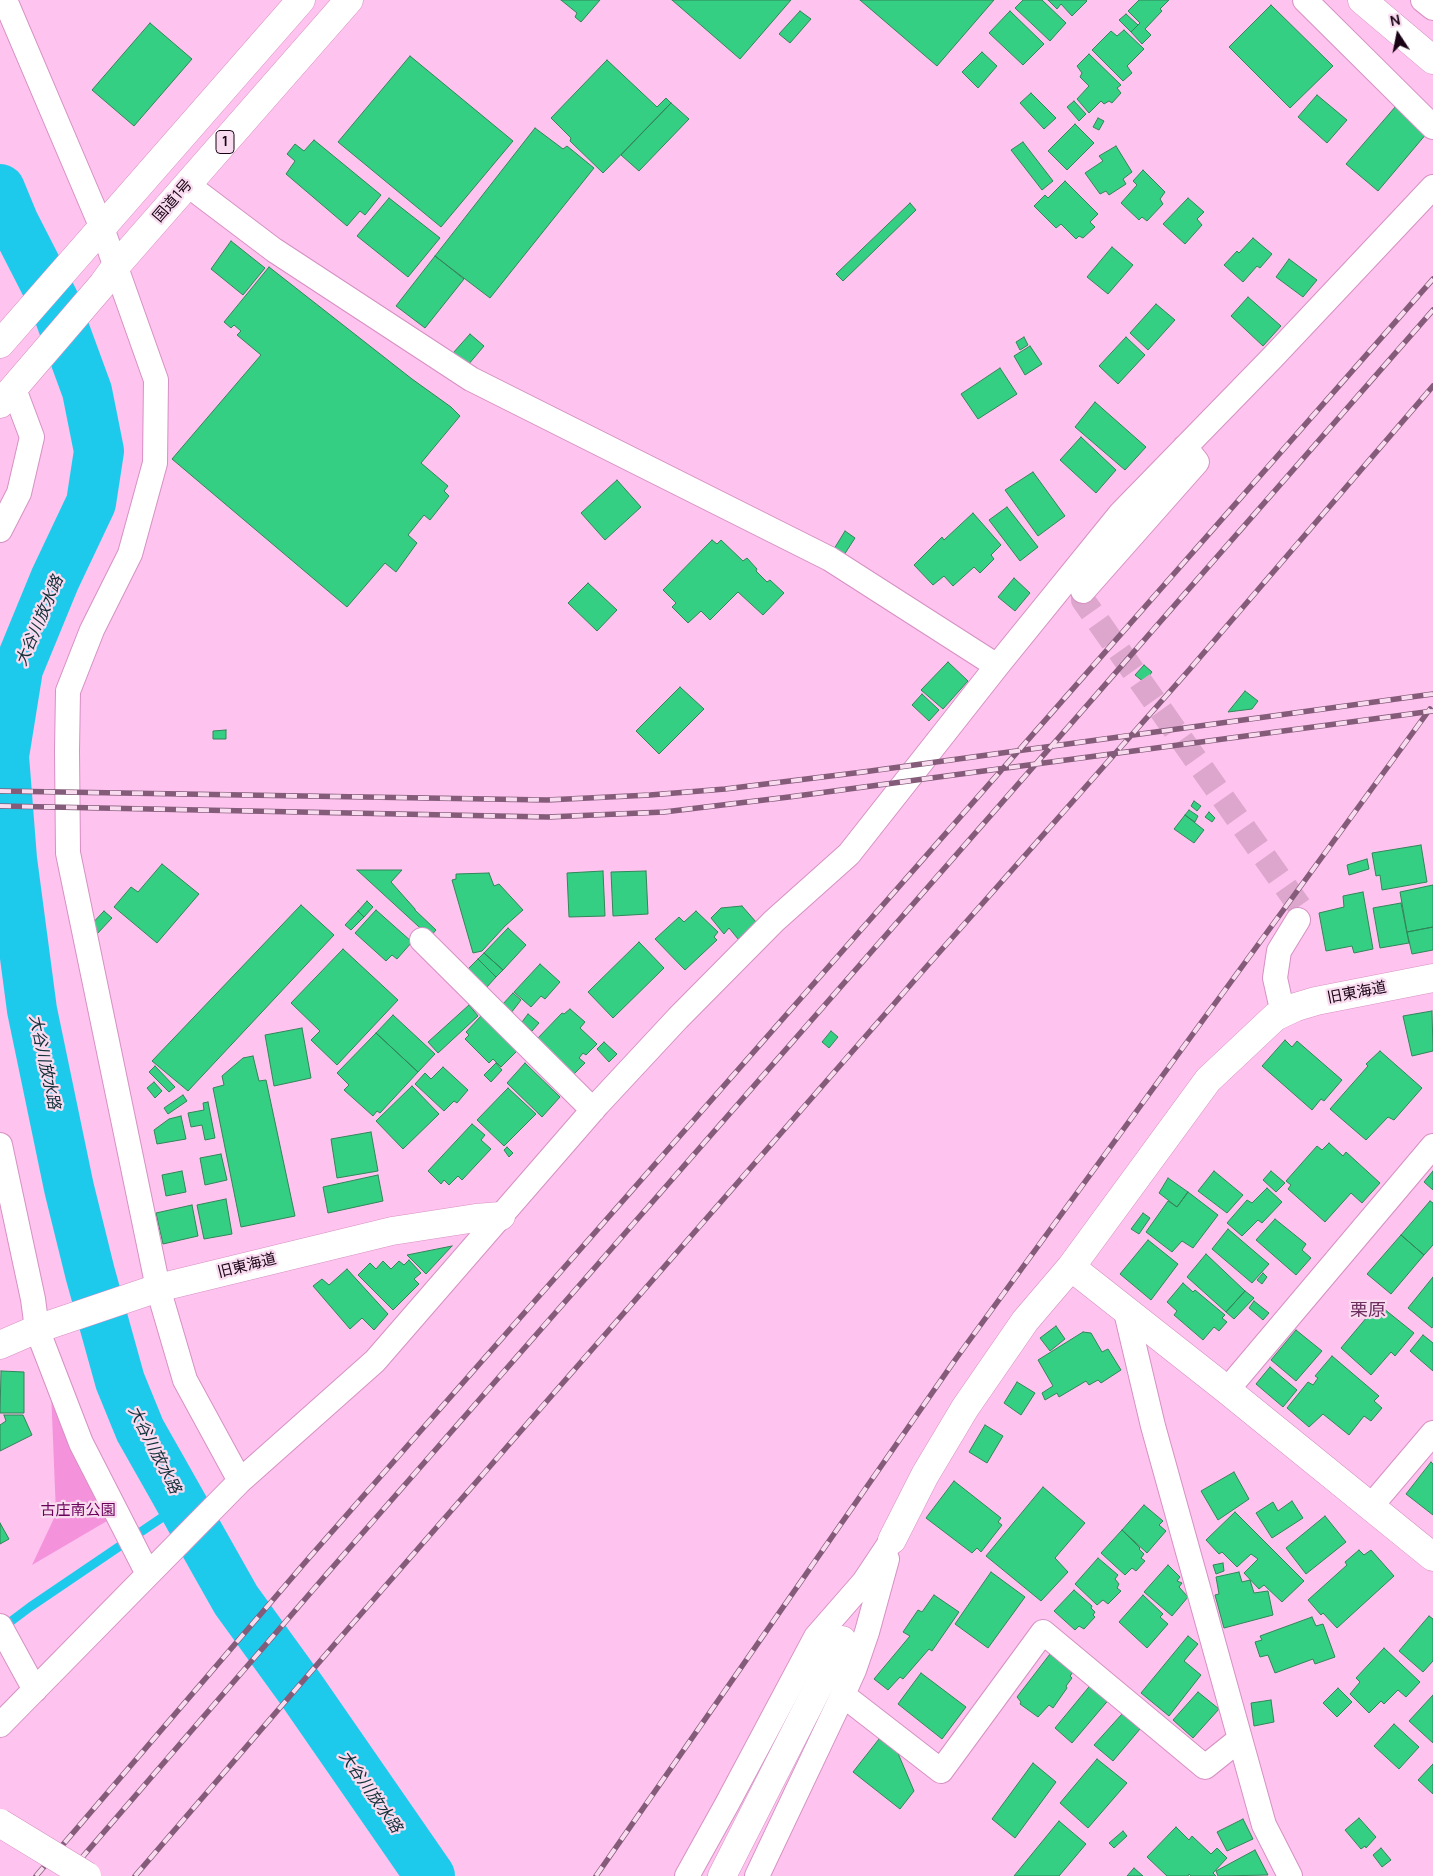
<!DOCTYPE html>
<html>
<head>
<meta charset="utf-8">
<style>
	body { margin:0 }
	#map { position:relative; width:1433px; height:1876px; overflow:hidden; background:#fec3ee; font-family:Manrope,sans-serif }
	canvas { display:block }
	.north { position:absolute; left:1373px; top:10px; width:50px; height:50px; -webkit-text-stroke:4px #f9dbf0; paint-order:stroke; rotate:349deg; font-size:14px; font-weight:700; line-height:20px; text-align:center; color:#1a0315 }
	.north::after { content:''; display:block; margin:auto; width:18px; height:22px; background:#1a0315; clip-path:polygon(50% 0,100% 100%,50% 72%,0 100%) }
</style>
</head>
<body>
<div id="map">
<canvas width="1433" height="1876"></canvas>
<div class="north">N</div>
</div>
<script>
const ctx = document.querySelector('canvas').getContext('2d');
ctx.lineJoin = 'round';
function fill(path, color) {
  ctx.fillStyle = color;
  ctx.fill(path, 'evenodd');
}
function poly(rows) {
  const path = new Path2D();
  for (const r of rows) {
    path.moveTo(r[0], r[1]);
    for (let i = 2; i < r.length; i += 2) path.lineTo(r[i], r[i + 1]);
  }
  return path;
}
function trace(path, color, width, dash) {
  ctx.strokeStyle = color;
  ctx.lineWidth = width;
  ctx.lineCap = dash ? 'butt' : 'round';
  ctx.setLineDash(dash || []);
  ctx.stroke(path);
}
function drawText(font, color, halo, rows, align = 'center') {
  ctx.font = font + ' Manrope,"Noto Sans JP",sans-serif';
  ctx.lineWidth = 4.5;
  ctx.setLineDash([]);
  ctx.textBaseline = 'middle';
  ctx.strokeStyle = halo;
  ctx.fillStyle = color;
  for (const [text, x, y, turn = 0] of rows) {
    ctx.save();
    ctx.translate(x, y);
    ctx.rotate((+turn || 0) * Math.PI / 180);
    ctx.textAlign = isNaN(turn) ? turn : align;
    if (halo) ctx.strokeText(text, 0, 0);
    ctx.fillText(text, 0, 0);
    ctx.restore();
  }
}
const green = poly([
	[51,1390,107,1521,32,1565,56,1514]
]);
const stream = poly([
	[2,1628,30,1607,182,1504]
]);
const river = poly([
	[0,189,14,223,54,301,87,391,99,451,91,503,55,579,18,669,4,756,12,859,32,1010,69,1188,90,1273,120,1381,140,1430,170,1483,236,1600,302,1691,430,1876]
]);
const building = poly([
	[561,0,600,0,581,22,575,17,577,13,561,0],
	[672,0,791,0,740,59,672,0],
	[860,0,994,0,937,66,860,0],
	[1023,0,1042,0,1066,23,1050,41,1015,8,1023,0],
	[1048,0,1086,0,1087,1,1072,16,1061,4,1057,9,1048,0],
	[1139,0,1169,0,1160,9,1162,11,1145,29,1151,35,1142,44,1131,32,1140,23,1128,11,1139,0],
	[1271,5,1333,66,1290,108,1229,47,1271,5],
	[800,11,811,19,790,43,779,34,800,11],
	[1010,11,1044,44,1023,65,989,33,1010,11],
	[1126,14,1138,25,1131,32,1119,20,1126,14],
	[150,23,192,59,134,126,92,90,150,23],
	[1124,30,1144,49,1127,66,1132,73,1123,81,1092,50,1111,31,1117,36,1124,30],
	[982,52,997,66,978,88,962,72,982,52],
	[1089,54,1121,85,1117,88,1121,93,1112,103,1109,101,1104,104,1101,101,1089,113,1077,99,1089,86,1080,77,1082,73,1077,66,1089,54],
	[410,56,513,141,441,227,338,142,410,56],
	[607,60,657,107,666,98,671,103,603,173,570,141,571,138,551,118,607,60],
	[1031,93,1056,118,1044,129,1020,103,1031,93],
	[1317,95,1347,120,1327,143,1298,117,1317,95],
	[1074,101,1086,114,1079,121,1067,107,1074,101],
	[671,103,689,119,639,171,621,155,671,103],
	[1396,106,1427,133,1378,191,1346,164,1396,106],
	[1098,118,1104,121,1099,130,1093,127,1098,118],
	[1075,124,1094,143,1067,170,1048,151,1075,124],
	[535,128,563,149,567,146,594,168,490,298,435,256,535,128],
	[314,140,381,195,365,215,360,211,347,226,286,174,295,161,287,154,295,144,304,151,314,140],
	[1023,142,1053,181,1042,190,1011,150,1023,142],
	[1116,146,1132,172,1123,179,1126,184,1109,195,1106,191,1100,194,1085,173,1103,161,1099,156,1116,146],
	[1143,170,1165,192,1160,199,1163,204,1147,221,1142,217,1139,220,1121,203,1137,185,1133,181,1143,170],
	[1065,181,1098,214,1090,222,1095,227,1083,238,1079,236,1076,239,1061,224,1056,228,1034,206,1045,195,1048,198,1065,181],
	[389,198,440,238,408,277,357,236,389,198],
	[1188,198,1204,212,1197,219,1202,225,1185,244,1163,224,1188,198],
	[910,203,916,210,843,281,836,274,910,203],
	[1253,238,1272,254,1260,268,1257,266,1243,282,1224,265,1237,251,1239,253,1253,238],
	[231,241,265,268,243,295,211,269,231,241],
	[1112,247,1133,265,1108,294,1087,277,1112,247],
	[435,256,464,279,425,328,396,306,435,256],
	[1289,259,1317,280,1303,297,1276,277,1289,259],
	[269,267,412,379,451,407,460,416,421,463,448,486,444,491,449,496,430,520,424,515,408,535,417,543,396,572,385,563,347,607,172,459,261,355,237,335,241,331,234,325,231,328,224,322,269,267],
	[1248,297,1281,326,1263,346,1231,316,1248,297],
	[1156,304,1175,320,1148,350,1130,333,1156,304],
	[470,334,484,346,468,365,453,353,470,334],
	[1024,337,1028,345,1020,350,1016,342,1024,337],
	[1126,337,1145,355,1118,384,1099,366,1126,337],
	[1030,346,1042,364,1025,375,1014,356,1030,346],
	[1000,368,1017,394,978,419,961,394,1000,368],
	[1095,402,1146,447,1125,470,1075,427,1095,402],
	[1081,437,1116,470,1096,493,1060,460,1081,437],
	[1033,472,1065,516,1038,536,1005,490,1033,472],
	[617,480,641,507,605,540,581,513,617,480],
	[1007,507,1038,547,1020,561,989,520,1007,507],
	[973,513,1001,545,991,555,994,559,980,573,974,567,953,586,944,576,933,585,914,565,942,537,944,540,973,513],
	[845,531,855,538,844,555,834,549,845,531],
	[712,540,717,544,721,540,743,561,747,558,757,569,756,571,767,582,770,580,784,593,763,615,738,592,710,620,701,611,688,623,672,607,676,603,663,590,712,540],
	[1014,578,1030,593,1015,611,998,597,1014,578],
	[588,583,617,610,597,631,568,603,588,583],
	[948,662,968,681,943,709,921,690,948,662],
	[1144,665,1152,672,1144,682,1135,675,1144,665],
	[680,687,704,709,659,754,636,731,680,687],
	[1245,691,1258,701,1252,709,1228,712,1245,691],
	[922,694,939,710,929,721,912,705,922,694],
	[226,730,226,739,213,739,213,731,226,730],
	[1194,801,1201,806,1197,811,1191,806,1194,801],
	[1189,810,1198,816,1195,822,1185,815,1189,810],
	[1209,812,1215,818,1212,822,1205,817,1209,812],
	[1185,815,1204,830,1194,843,1174,829,1185,815],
	[1421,845,1427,882,1382,890,1380,875,1376,876,1372,853,1421,845],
	[1367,859,1369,869,1349,875,1347,865,1367,859],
	[162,864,199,894,157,943,114,907,131,887,138,892,162,864],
	[357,870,402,870,391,882,415,909,415,910,436,930,430,937,357,870],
	[603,871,605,916,569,917,567,873,603,871],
	[646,871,648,914,613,916,611,872,646,871],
	[489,873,494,886,499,884,523,910,505,926,482,951,473,953,452,880,456,879,456,874,489,873],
	[1433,885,1433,927,1407,932,1400,892,1433,885],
	[1363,892,1373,949,1354,953,1352,946,1326,951,1319,913,1344,907,1343,896,1363,892],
	[367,901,373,907,364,917,358,911,367,901],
	[1401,903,1409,943,1380,948,1373,908,1401,903],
	[301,905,334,935,188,1091,152,1061,301,905],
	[742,906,756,922,738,939,729,928,724,934,711,918,721,908,742,906],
	[376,910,412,942,397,959,392,955,386,961,355,933,376,910],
	[104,911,112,918,96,935,88,928,104,911],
	[358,911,364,917,351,930,345,925,358,911],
	[696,911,718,932,714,937,717,940,685,970,655,939,679,917,684,922,696,911],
	[1433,927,1433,950,1412,954,1407,932,1433,927],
	[508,928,526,945,503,970,484,953,508,928],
	[639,942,664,968,613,1018,588,992,639,942],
	[343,949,398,1000,337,1065,311,1040,320,1031,291,1003,343,949],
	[484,953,503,970,496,977,478,959,484,953],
	[478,959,496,977,486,988,467,970,478,959],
	[540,964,560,982,545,999,541,996,531,1007,514,992,540,964],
	[513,993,521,1000,511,1013,502,1005,513,993],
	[469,1005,478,1016,438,1053,428,1042,469,1005],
	[570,1009,585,1022,580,1028,597,1044,586,1055,583,1053,579,1058,585,1063,574,1074,537,1039,562,1013,564,1014,570,1009],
	[1432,1011,1433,1051,1412,1056,1403,1016,1432,1011],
	[528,1014,539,1023,532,1031,522,1022,528,1014],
	[393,1015,435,1054,418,1072,376,1033,393,1015],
	[481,1016,517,1051,501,1067,493,1059,489,1063,465,1039,469,1035,466,1032,481,1016],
	[302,1028,311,1078,274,1086,265,1035,302,1028],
	[831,1031,838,1037,829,1048,822,1042,831,1031],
	[376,1033,418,1072,380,1113,377,1111,373,1116,344,1090,349,1085,337,1073,376,1033],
	[1285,1040,1292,1047,1297,1041,1342,1080,1324,1101,1321,1099,1312,1110,1262,1066,1285,1040],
	[604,1042,617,1054,609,1062,597,1049,604,1042],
	[1380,1051,1422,1088,1394,1120,1388,1117,1366,1140,1330,1109,1368,1066,1366,1064,1380,1051],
	[253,1056,259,1081,266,1080,295,1216,241,1227,213,1088,224,1085,222,1076,243,1058,253,1056],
	[496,1063,502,1070,491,1082,484,1075,496,1063],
	[525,1063,560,1097,542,1117,507,1083,525,1063],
	[155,1066,175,1087,169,1092,149,1072,155,1066],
	[443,1067,468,1090,457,1103,454,1101,444,1111,415,1084,425,1073,431,1079,443,1067],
	[154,1082,162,1091,155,1098,147,1088,154,1082],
	[412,1086,439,1114,403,1149,376,1121,412,1086],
	[508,1088,536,1114,504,1146,477,1120,508,1088],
	[183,1095,187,1101,168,1114,164,1108,183,1095],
	[208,1102,215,1138,205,1140,202,1125,191,1127,188,1113,204,1110,203,1103,208,1102],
	[181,1116,186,1139,157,1144,154,1130,169,1119,181,1116],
	[472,1124,485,1135,481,1140,491,1149,462,1180,458,1176,449,1185,444,1180,441,1184,428,1171,472,1124],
	[371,1132,378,1171,337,1178,331,1139,371,1132],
	[1329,1143,1343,1156,1346,1152,1380,1183,1362,1203,1351,1193,1325,1222,1288,1189,1291,1185,1286,1181,1317,1146,1322,1150,1329,1143],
	[507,1147,513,1153,509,1157,504,1150,507,1147],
	[221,1154,227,1180,205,1185,200,1158,221,1154],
	[182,1171,186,1192,166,1196,162,1175,182,1171],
	[1214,1171,1243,1195,1227,1213,1198,1191,1214,1171],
	[1271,1171,1285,1183,1276,1192,1263,1180,1271,1171],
	[1433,1171,1433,1190,1424,1182,1433,1171],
	[378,1175,383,1201,328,1213,323,1187,378,1175],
	[1168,1178,1188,1192,1177,1207,1159,1193,1168,1178],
	[1267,1188,1282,1202,1262,1223,1258,1220,1242,1236,1227,1223,1247,1200,1252,1203,1267,1188],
	[1188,1192,1218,1215,1193,1248,1182,1241,1172,1252,1146,1232,1168,1201,1177,1207,1188,1192],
	[226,1199,232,1234,204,1239,197,1205,226,1199],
	[1430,1201,1433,1203,1433,1245,1424,1255,1401,1235,1430,1201],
	[192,1205,198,1236,163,1244,156,1213,192,1205],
	[1143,1213,1150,1218,1139,1234,1131,1229,1143,1213],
	[1275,1219,1306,1244,1302,1250,1311,1258,1296,1275,1256,1240,1275,1219],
	[1228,1229,1269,1264,1252,1283,1212,1249,1228,1229],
	[1401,1235,1424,1255,1391,1294,1367,1274,1401,1235],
	[1148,1240,1178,1264,1151,1300,1120,1274,1148,1240],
	[452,1246,426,1274,407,1255,452,1246],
	[1206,1254,1245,1291,1226,1312,1187,1277,1206,1254],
	[409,1260,421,1273,414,1279,419,1284,393,1310,358,1275,370,1263,376,1269,383,1261,391,1269,399,1261,404,1265,409,1260],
	[347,1269,388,1314,374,1330,362,1318,350,1329,313,1286,322,1279,329,1285,347,1269],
	[1263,1273,1267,1277,1262,1284,1257,1280,1263,1273],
	[1433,1277,1433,1326,1432,1328,1408,1308,1433,1277],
	[1183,1283,1193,1292,1195,1290,1225,1315,1222,1318,1227,1322,1219,1331,1214,1327,1203,1340,1174,1315,1177,1311,1167,1302,1183,1283],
	[1245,1291,1254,1298,1234,1319,1226,1312,1245,1291],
	[1254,1301,1269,1313,1263,1320,1249,1308,1254,1301],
	[1378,1304,1414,1333,1395,1356,1391,1352,1371,1375,1341,1348,1378,1304],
	[1056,1326,1065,1339,1050,1351,1040,1338,1056,1326],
	[1296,1330,1322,1351,1296,1381,1271,1360,1296,1330],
	[1083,1332,1091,1333,1102,1352,1108,1349,1121,1370,1101,1383,1098,1380,1089,1385,1086,1381,1059,1397,1057,1393,1045,1400,1042,1393,1053,1386,1038,1360,1083,1332],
	[1423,1335,1433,1343,1433,1371,1410,1351,1423,1335],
	[1332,1356,1379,1396,1374,1401,1382,1408,1371,1421,1364,1416,1349,1435,1323,1414,1309,1427,1287,1408,1308,1382,1313,1385,1318,1378,1315,1376,1332,1356],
	[1270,1367,1297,1390,1283,1407,1256,1384,1270,1367],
	[1,1371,24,1372,24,1413,0,1413,1,1371],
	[1017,1382,1035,1393,1021,1415,1004,1403,1017,1382],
	[4,1415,23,1415,32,1435,0,1451,0,1425,6,1421,4,1415],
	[985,1425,1003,1436,987,1463,969,1452,985,1425],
	[1431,1462,1433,1464,1433,1515,1406,1494,1431,1462],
	[1234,1472,1249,1499,1218,1520,1201,1491,1234,1472],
	[954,1481,1001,1518,998,1522,1002,1525,981,1552,977,1548,972,1553,926,1518,954,1481],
	[1043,1487,1085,1523,1055,1558,1068,1572,1041,1601,986,1556,1043,1487],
	[1292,1501,1303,1518,1272,1538,1256,1513,1273,1502,1278,1511,1292,1501],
	[1144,1505,1163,1521,1159,1525,1166,1531,1147,1553,1122,1530,1144,1505],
	[1235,1512,1304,1581,1282,1602,1264,1585,1259,1589,1244,1573,1258,1559,1251,1554,1237,1567,1222,1552,1219,1554,1206,1540,1235,1512],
	[1325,1516,1346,1542,1306,1574,1286,1548,1325,1516],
	[0,1523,9,1539,0,1544,0,1523],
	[1122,1530,1140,1548,1139,1549,1144,1554,1141,1558,1145,1561,1136,1571,1132,1568,1125,1575,1101,1553,1122,1530],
	[1359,1550,1364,1555,1371,1550,1394,1576,1337,1628,1323,1613,1321,1615,1308,1600,1347,1565,1345,1562,1359,1550],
	[1098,1558,1118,1575,1115,1579,1119,1584,1117,1588,1121,1591,1108,1604,1103,1600,1097,1605,1075,1584,1098,1558],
	[1223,1563,1224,1571,1216,1574,1213,1565,1223,1563],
	[1168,1565,1180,1577,1177,1581,1182,1583,1179,1587,1188,1597,1172,1616,1144,1592,1168,1565],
	[991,1572,1025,1597,988,1648,955,1624,991,1572],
	[1239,1572,1242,1582,1250,1580,1254,1593,1268,1591,1273,1615,1224,1628,1215,1595,1219,1594,1216,1577,1239,1572],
	[1074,1590,1092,1606,1091,1608,1095,1612,1093,1615,1095,1617,1084,1629,1079,1626,1075,1630,1054,1611,1074,1590],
	[934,1595,959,1612,932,1651,929,1649,903,1679,900,1677,888,1690,874,1679,910,1636,903,1632,918,1610,922,1612,934,1595],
	[1143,1595,1163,1614,1160,1617,1168,1624,1147,1648,1119,1622,1143,1595],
	[1429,1616,1433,1619,1433,1661,1423,1672,1399,1651,1429,1616],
	[1312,1617,1316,1626,1323,1624,1335,1657,1315,1664,1313,1659,1275,1673,1268,1655,1260,1657,1255,1642,1262,1640,1260,1636,1312,1617],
	[1188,1636,1198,1644,1184,1661,1201,1675,1169,1716,1141,1693,1188,1636],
	[1384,1648,1420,1682,1406,1697,1398,1690,1384,1704,1381,1701,1369,1713,1350,1694,1360,1682,1356,1678,1384,1648],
	[1050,1654,1073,1672,1070,1676,1072,1678,1066,1686,1067,1688,1053,1708,1049,1705,1038,1717,1020,1704,1021,1702,1017,1697,1050,1654],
	[921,1673,966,1707,942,1739,898,1704,921,1673],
	[1093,1682,1111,1697,1072,1743,1055,1728,1093,1682],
	[1338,1688,1352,1702,1337,1717,1323,1703,1338,1688],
	[1198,1692,1219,1709,1193,1738,1173,1720,1198,1692],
	[1433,1695,1433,1743,1409,1721,1433,1695],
	[1271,1700,1274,1722,1254,1726,1251,1703,1271,1700],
	[1122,1714,1140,1729,1113,1761,1094,1745,1122,1714],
	[1394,1724,1419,1747,1399,1769,1374,1746,1394,1724],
	[879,1739,897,1751,914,1791,900,1809,853,1772,879,1739],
	[1097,1759,1127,1783,1088,1828,1060,1803,1097,1759],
	[1033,1763,1056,1782,1015,1838,992,1819,1033,1763],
	[1433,1764,1433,1794,1418,1780,1433,1764],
	[1359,1818,1376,1837,1366,1848,1365,1846,1361,1849,1345,1830,1359,1818],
	[1243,1819,1253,1839,1227,1851,1217,1832,1243,1819],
	[1059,1821,1086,1844,1059,1876,1014,1876,1059,1821],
	[1176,1827,1189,1840,1192,1836,1211,1854,1217,1848,1227,1858,1213,1873,1216,1876,1191,1876,1189,1874,1188,1876,1167,1876,1147,1857,1176,1827],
	[1123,1831,1127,1836,1114,1848,1109,1843,1123,1831],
	[1381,1848,1391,1860,1382,1867,1373,1855,1381,1848],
	[1255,1850,1268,1875,1218,1876,1216,1871,1255,1850],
	[1134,1868,1143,1876,1127,1876,1134,1868]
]);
const minorTunnel = poly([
	[1083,591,1083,600,1300,907,1298,920]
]);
const minor = poly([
	[5,0,102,228,156,380,155,463,130,554,92,630,68,691,67,751,68,853,158,1288,185,1380,240,1481],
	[1305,0,1433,127],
	[1423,0,1433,8],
	[188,185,274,250,471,379,830,559,997,666],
	[0,530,19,493,32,437,14,389],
	[1083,591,1197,462,1185,447],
	[422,940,593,1110],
	[1283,1014,1275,978,1279,951,1298,920],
	[0,1145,33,1299,37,1329,81,1443,148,1574],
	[1126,1312,1153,1426,1264,1825,1290,1876],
	[1227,1390,1433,1146],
	[1371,1506,1433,1433],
	[0,1626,35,1690],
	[843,1695,941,1771,1043,1632,1205,1767,1240,1739],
	[0,1725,240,1481,375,1361,598,1104,678,1018,774,921,849,854,997,666,1121,513,1272,358,1433,187],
	[687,1876,727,1804,816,1637,864,1582,892,1540],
	[757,1876,840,1701,854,1670,867,1632,887,1559]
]);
const tertiary = poly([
	[1362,0,1433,60],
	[1071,1267,1227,1390,1433,1557],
	[0,1345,37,1329,158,1288,392,1231,476,1218,501,1216],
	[892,1540,925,1475,965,1408,1025,1321,1071,1267,1208,1080,1275,1017,1296,1007,1316,1001,1433,978],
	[722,1876,842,1640]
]);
const trunk = poly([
	[0,344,301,0],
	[0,404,103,284,116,266,349,0]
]);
const rail = poly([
	[0,791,547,800,650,795,725,789,863,772,1433,694],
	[0,806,548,817,664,812,789,797,1433,711],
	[36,1876,308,1559,1433,279],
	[66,1876,325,1576,1433,310],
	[135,1876,340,1638,913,982,1189,670,1433,386],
	[596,1876,955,1360,1430,709]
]);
const tertiaryBridge = poly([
	[0,1823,87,1876]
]);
const shields = [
	[225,142,18]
];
const shieldNames = [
	["1",225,142]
];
const streetNames = [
	["国道1号",173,201,-49],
	["旧東海道",1357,993,-11],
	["旧東海道",247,1266,-14]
];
const parkNames = [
	["古庄南公園",78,1511]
];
const waterNames = [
	["大谷川放水路",40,621,-67],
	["大谷川放水路",44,1062,78],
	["大谷川放水路",154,1450,63],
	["大谷川放水路",370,1792,55]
];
const quarterNames = [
	["栗原",1368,1311]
];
fill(green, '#f493dc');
trace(stream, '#1ecaec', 9);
trace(river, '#1ecaec', 50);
fill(building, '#35cf84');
trace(building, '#318558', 1);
trace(minorTunnel, '#dca6cd', 24, [24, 12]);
trace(minor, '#d691c4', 26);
trace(tertiary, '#d691c4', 29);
trace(trunk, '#d691c4', 29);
trace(minor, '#fff', 24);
trace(tertiary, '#fff', 28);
trace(trunk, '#fff', 28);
trace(rail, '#845c7a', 5.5);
trace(rail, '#f9dbf0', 4, [11]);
trace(tertiaryBridge, '#d691c4', 29, []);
trace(tertiaryBridge, '#fff', 28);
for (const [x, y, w] of shields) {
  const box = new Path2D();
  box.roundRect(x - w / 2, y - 11.5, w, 23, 4);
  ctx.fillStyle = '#f9dbf0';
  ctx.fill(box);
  trace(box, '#1a0315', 1);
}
drawText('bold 14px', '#1a0315', null, shieldNames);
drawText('15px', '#1a0315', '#f9dbf0', streetNames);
drawText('15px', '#690059', '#f9dbf0', parkNames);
drawText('italic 16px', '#103038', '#f9dbf0', waterNames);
drawText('18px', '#6b2e5e', '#f9dbf0', quarterNames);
</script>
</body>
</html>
